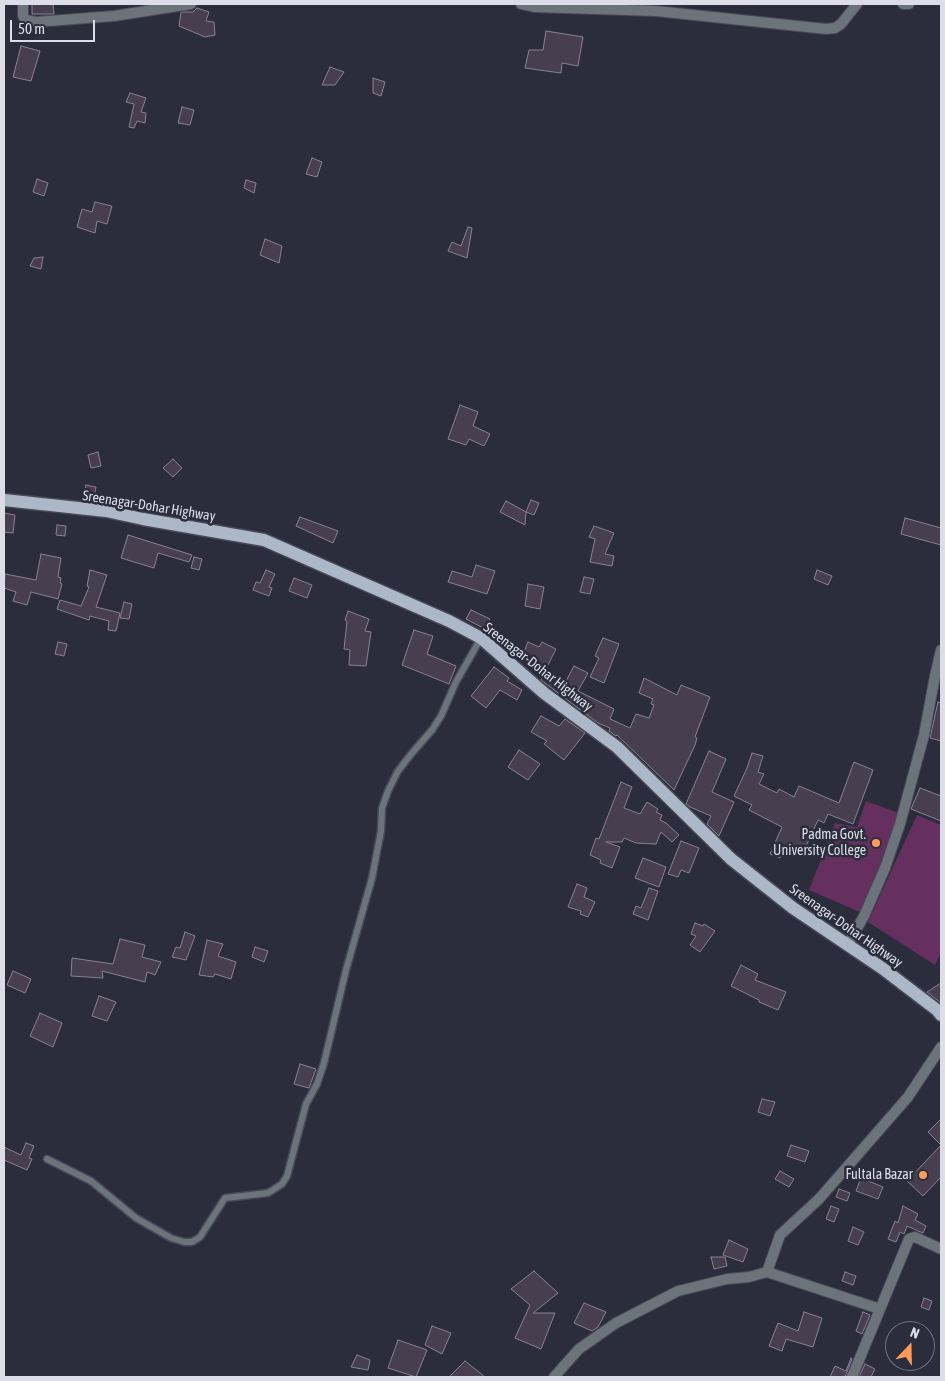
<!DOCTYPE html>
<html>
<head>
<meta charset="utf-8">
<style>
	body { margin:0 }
	#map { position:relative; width:945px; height:1381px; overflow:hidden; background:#2b2d3d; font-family:"Asap Condensed",sans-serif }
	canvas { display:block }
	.frame { position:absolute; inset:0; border:5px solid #dcdde8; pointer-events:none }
	.north { position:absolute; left:885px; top:1321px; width:50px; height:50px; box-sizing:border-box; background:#2b2d3d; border:1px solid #727381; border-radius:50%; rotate:21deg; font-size:14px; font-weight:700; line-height:20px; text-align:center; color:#dcdde8 }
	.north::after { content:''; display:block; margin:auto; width:18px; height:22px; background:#fe9b59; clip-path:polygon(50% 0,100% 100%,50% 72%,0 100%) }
	.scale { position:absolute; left:10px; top:20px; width:85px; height:22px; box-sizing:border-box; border:2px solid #dcdde8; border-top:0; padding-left:6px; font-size:15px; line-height:18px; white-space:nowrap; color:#dcdde8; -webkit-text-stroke:4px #2b2d3d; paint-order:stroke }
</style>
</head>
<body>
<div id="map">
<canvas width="945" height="1381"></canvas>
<div class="frame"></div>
<div class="north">N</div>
<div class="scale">50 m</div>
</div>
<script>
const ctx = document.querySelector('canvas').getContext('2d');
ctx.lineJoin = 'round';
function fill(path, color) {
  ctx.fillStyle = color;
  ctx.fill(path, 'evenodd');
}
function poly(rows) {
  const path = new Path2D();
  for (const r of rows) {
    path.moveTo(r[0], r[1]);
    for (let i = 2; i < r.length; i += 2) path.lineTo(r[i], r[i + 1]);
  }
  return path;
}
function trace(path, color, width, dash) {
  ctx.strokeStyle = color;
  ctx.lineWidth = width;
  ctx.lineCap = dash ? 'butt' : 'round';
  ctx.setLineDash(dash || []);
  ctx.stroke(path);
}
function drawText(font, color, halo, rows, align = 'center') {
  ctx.font = font + ' "Asap Condensed",sans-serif';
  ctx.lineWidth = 5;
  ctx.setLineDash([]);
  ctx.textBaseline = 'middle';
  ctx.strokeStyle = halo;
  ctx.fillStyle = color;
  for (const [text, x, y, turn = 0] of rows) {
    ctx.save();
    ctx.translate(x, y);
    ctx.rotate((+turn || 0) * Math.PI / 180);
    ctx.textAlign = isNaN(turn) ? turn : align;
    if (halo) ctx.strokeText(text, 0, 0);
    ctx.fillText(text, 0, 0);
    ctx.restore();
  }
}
const green = poly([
	[866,801,899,813,862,913,809,890,835,823,857,827],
	[917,815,941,825,941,952,935,965,868,922]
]);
const building = poly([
	[32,4,53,4,54,14,32,14,32,4],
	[197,8,209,12,206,21,214,22,215,35,205,37,179,26,181,12,193,12,197,8],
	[546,31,583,37,578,66,562,63,561,73,525,68,529,50,543,50,546,31],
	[21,46,40,51,31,81,13,77,21,46],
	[330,67,344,72,335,85,322,85,330,67],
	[373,78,385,82,381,96,373,93,373,78],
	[130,93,146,98,141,112,146,113,145,123,137,121,134,128,129,127,134,104,126,102,130,93],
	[182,107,194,110,190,125,178,123,182,107],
	[312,158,322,162,317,177,306,174,312,158],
	[37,179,48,183,44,196,33,192,37,179],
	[246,180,256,183,254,193,244,188,246,180],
	[95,202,112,206,107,224,97,221,95,233,77,227,82,209,92,212,95,202],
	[468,227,472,228,467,258,448,251,452,242,461,246,468,227],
	[265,239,282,246,279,263,260,255,265,239],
	[43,257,41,269,30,266,34,258,43,257],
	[460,405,478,412,473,426,490,434,484,446,469,439,466,445,448,439,460,405],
	[98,452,101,466,91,468,88,455,98,452],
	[173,459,182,468,173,477,163,468,173,459],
	[86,485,96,487,94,497,84,494,86,485],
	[531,500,539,503,534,515,526,512,531,500],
	[506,501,526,512,525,525,500,512,506,501],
	[4,513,15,515,13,533,4,532,4,513],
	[300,517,338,531,333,543,296,526,300,517],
	[905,518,941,528,941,545,901,534,905,518],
	[57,525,66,526,65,536,56,535,57,525],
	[594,526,614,533,605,554,614,556,612,566,590,562,595,539,589,537,594,526],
	[128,535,192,555,189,562,158,553,154,568,121,558,128,535],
	[41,554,61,558,58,577,61,578,60,583,62,584,58,599,31,592,27,605,13,601,16,592,4,588,5,574,36,580,41,554],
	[194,557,202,559,199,570,191,568,194,557],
	[476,565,495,571,487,594,448,582,452,571,472,577,476,565],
	[90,570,107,575,96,607,120,613,116,631,108,630,109,621,90,616,89,620,57,609,60,600,81,606,89,587,87,586,90,570],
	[266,570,275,574,269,587,272,588,269,596,253,590,256,582,260,583,266,570],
	[817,570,832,576,828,585,814,579,817,570],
	[584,577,594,579,590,594,580,592,584,577],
	[294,578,312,585,307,598,289,591,294,578],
	[528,584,544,587,540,609,525,606,528,584],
	[124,602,132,604,129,619,120,618,124,602],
	[471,610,490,619,485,629,466,619,471,610],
	[348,611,369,619,365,631,371,632,366,666,349,665,350,650,344,649,347,621,345,620,348,611],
	[414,630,433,636,427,654,456,666,449,684,402,665,414,630],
	[603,638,619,644,604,683,590,677,599,658,595,656,603,638],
	[58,642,67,644,64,656,55,654,58,642],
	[528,642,539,647,542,642,556,649,546,669,521,659,528,642],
	[574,666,588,673,578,691,614,709,610,719,630,728,636,714,649,718,654,705,651,704,653,699,639,693,644,678,677,695,681,685,710,697,695,737,697,738,695,745,674,790,617,735,616,736,609,731,610,728,598,723,541,680,545,673,565,683,574,666],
	[494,667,509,678,507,681,522,690,517,700,500,690,486,708,471,696,494,667],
	[938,702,941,703,941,741,930,738,938,702],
	[541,716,559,726,565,719,585,733,564,760,544,744,547,741,531,732,541,716],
	[519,750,540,764,528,780,508,767,519,750],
	[709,751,726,759,712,792,734,802,719,836,707,824,711,816,690,807,686,804,709,751],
	[752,753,763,756,758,772,764,774,759,784,777,793,779,789,794,797,799,786,839,803,854,762,873,770,853,824,828,814,824,823,818,820,802,855,784,847,780,858,770,854,782,827,749,810,752,805,734,796,747,768,752,753],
	[621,782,632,787,624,808,640,814,647,802,658,809,656,812,662,815,660,820,666,823,679,835,672,842,661,832,656,844,636,843,624,838,622,842,606,842,620,847,612,868,600,863,601,860,590,855,596,838,599,839,621,782],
	[920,788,941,796,941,821,911,809,920,788],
	[681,841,699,848,689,873,681,870,678,877,668,874,681,841],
	[643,858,666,867,659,887,635,878,643,858],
	[577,884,587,888,584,897,595,902,588,917,580,914,581,911,568,907,577,884],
	[649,888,658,891,648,920,633,914,636,906,641,908,649,888],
	[695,923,703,926,704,924,715,931,700,952,690,945,696,936,691,934,695,923],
	[185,932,195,936,186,960,172,957,176,947,180,948,185,932],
	[120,939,145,945,142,957,161,962,155,975,147,972,145,982,102,971,103,978,71,976,72,958,113,964,120,939],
	[207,940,223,944,218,956,236,962,231,979,215,974,213,977,199,975,207,940],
	[255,947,268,951,264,962,252,957,255,947],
	[741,965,758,974,755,980,786,992,778,1010,759,1002,759,1000,731,986,741,965],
	[13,971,31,979,25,993,7,985,13,971],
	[941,983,941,1003,927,992,941,983],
	[99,996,116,1002,107,1021,92,1016,99,996],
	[40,1013,62,1023,53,1047,30,1036,40,1013],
	[300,1064,316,1069,309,1088,294,1084,300,1064],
	[762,1099,775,1102,770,1116,758,1112,762,1099],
	[941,1119,941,1145,928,1132,941,1119],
	[26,1143,34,1146,29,1158,32,1159,27,1170,4,1160,4,1147,21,1155,26,1143],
	[791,1145,809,1151,805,1162,787,1156,791,1145],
	[941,1145,941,1177,923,1196,907,1181,941,1145],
	[780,1171,794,1179,789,1187,775,1179,780,1171],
	[861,1178,883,1187,878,1199,856,1191,861,1178],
	[839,1189,850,1193,847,1201,836,1197,839,1189],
	[831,1206,839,1209,834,1222,826,1219,831,1206],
	[903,1206,918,1214,915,1220,926,1226,923,1233,907,1226,904,1234,900,1232,896,1242,888,1239,895,1221,898,1223,903,1206],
	[853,1227,864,1232,858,1245,848,1241,853,1227],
	[729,1240,748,1249,743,1262,723,1255,729,1240],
	[711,1257,725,1257,727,1266,714,1269,711,1257],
	[534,1271,558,1293,533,1313,555,1313,541,1349,515,1338,530,1305,511,1289,534,1271],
	[845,1272,856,1276,853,1285,842,1281,845,1272],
	[924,1298,932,1301,929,1310,921,1307,924,1298],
	[584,1303,606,1312,598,1327,592,1331,574,1323,584,1303],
	[804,1312,822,1318,813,1347,786,1339,782,1351,769,1346,778,1323,798,1331,804,1312],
	[863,1312,870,1315,862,1334,856,1331,863,1312],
	[432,1326,451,1333,442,1354,425,1345,432,1326],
	[398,1340,427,1350,416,1377,388,1368,398,1340],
	[357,1355,370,1360,368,1370,351,1367,357,1355],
	[851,1358,852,1359,845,1377,830,1377,835,1366,846,1371,851,1358],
	[465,1361,485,1377,449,1377,465,1361],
	[865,1364,875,1369,871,1377,859,1377,865,1364]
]);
const lane = poly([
	[47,1159,91,1181,136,1218,171,1238,184,1242,192,1242,200,1237,225,1198,268,1193,282,1184,287,1176,306,1104,317,1084,324,1063,346,970,372,878,381,831,382,808,388,791,398,771,412,753,432,730,441,716,456,682,481,638]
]);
const street = poly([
	[23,4,23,16,26,20,36,22,114,16,191,4],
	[521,4,534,7,656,11,826,29,835,28,841,24,857,4],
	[903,4,909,4],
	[848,944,864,916,885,868,900,824,924,735,935,676,941,650],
	[767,1272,780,1235,819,1199,908,1097,941,1047],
	[554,1377,579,1349,616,1323,678,1291,727,1279,749,1277,767,1272,880,1309],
	[852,1377,909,1239,915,1237,941,1249]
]);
const primary = poly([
	[4,500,106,511,143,519,264,540,449,621,481,638,544,693,617,747,731,859,793,908,882,968,937,1010,941,1015]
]);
const markers = [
	[876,843,5,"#fe9b59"],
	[923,1175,5,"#fe9b59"]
];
const streetNames = [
	["Sreenagar-Dohar Highway",149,506,9],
	["Sreenagar-Dohar Highway",538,667,38],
	["Sreenagar-Dohar Highway",846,926,35]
];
const poiNames = [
	["Padma Govt.",866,835],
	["University College",866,851],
	["Fultala Bazar",913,1175]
];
fill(green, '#65305d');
fill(building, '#473f4f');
trace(building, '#8a8193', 1);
trace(lane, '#474958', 9);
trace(street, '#474958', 12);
trace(primary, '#474958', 15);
trace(lane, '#6d737a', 6);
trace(street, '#6d737a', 10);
trace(primary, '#acb8c7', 12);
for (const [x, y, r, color] of markers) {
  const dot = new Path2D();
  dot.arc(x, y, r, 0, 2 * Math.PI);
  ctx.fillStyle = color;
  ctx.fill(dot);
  trace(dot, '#2b2d3d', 2);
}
drawText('14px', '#dcdde8', '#2b2d3d', streetNames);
drawText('14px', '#dcdde8', '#2b2d3d', poiNames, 'right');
</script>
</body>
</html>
